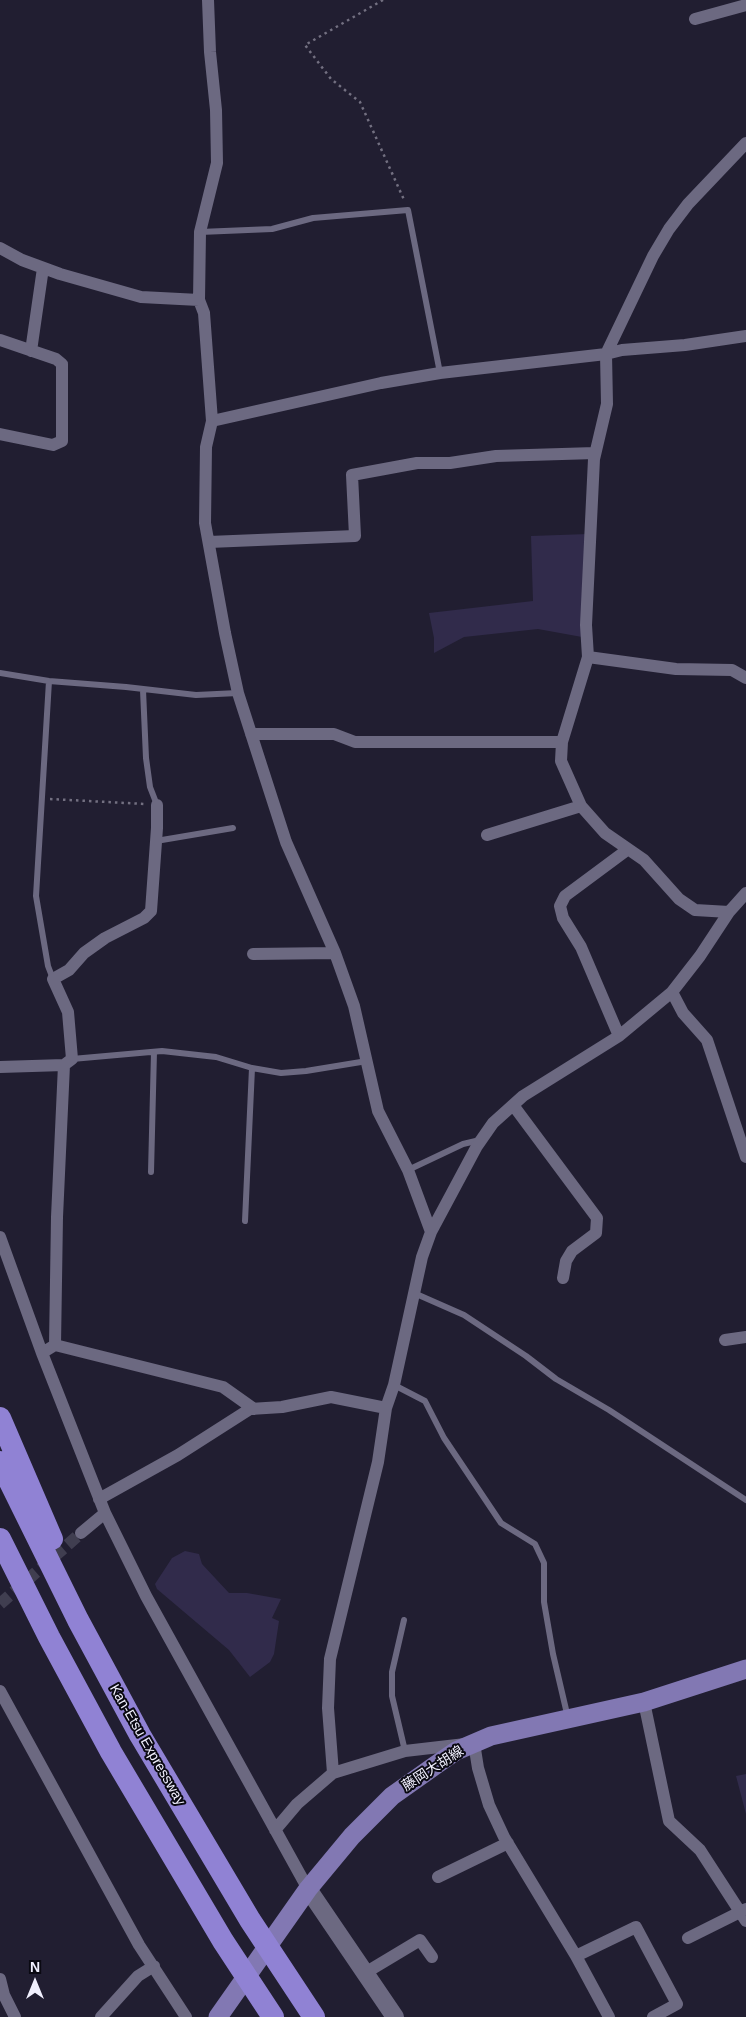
<!DOCTYPE html>
<html>
<head>
<meta charset="utf-8">
<style>
	body { margin:0 }
	#map { position:relative; width:746px; height:2017px; overflow:hidden; background:#211e31; font-family:Arial,sans-serif }
	canvas { display:block }
	.north { position:absolute; left:10px; top:1957px; width:50px; height:50px; -webkit-text-stroke:4px #0a0912; paint-order:stroke; rotate:0deg; font-size:14px; font-weight:700; line-height:20px; text-align:center; color:#f1f0fe }
	.north::after { content:''; display:block; margin:auto; width:18px; height:22px; background:#f1f0fe; clip-path:polygon(50% 0,100% 100%,50% 72%,0 100%) }
</style>
</head>
<body>
<div id="map">
<canvas width="746" height="2017"></canvas>
<div class="north">N</div>
</div>
<script>
const ctx = document.querySelector('canvas').getContext('2d');
ctx.lineJoin = 'round';
function fill(path, color) {
  ctx.fillStyle = color;
  ctx.fill(path, 'evenodd');
}
function poly(rows) {
  const path = new Path2D();
  for (const r of rows) {
    path.moveTo(r[0], r[1]);
    for (let i = 2; i < r.length; i += 2) path.lineTo(r[i], r[i + 1]);
  }
  return path;
}
function trace(path, color, width, dash) {
  ctx.strokeStyle = color;
  ctx.lineWidth = width;
  ctx.lineCap = dash ? 'butt' : 'round';
  ctx.setLineDash(dash || []);
  ctx.stroke(path);
}
function drawText(font, color, halo, rows, align = 'center') {
  ctx.font = font + ' Arial,"Noto Sans JP",sans-serif';
  ctx.lineWidth = 4;
  ctx.setLineDash([]);
  ctx.textBaseline = 'middle';
  ctx.strokeStyle = halo;
  ctx.fillStyle = color;
  for (const [text, x, y, turn = 0] of rows) {
    ctx.save();
    ctx.translate(x, y);
    ctx.rotate((+turn || 0) * Math.PI / 180);
    ctx.textAlign = isNaN(turn) ? turn : align;
    if (halo) ctx.strokeText(text, 0, 0);
    ctx.fillText(text, 0, 0);
    ctx.restore();
  }
}
const green = poly([
	[588,534,582,637,538,629,464,637,434,653,434,638,429,613,533,601,531,536],
	[185,1551,199,1554,202,1564,229,1593,247,1593,281,1599,272,1618,279,1621,274,1654,270,1662,250,1677,229,1650,157,1589,155,1584,172,1558],
	[746,1774,746,1814,736,1776]
]);
const streetTunnel = poly([
	[0,1604,81,1533]
]);
const path = poly([
	[383,0,305,45,331,79,360,102,405,202],
	[50,799,145,804]
]);
const lane = poly([
	[200,232,272,229,313,218,408,210,440,373],
	[0,673,49,681,126,687,196,695,238,693],
	[49,681,36,896,48,966,53,979],
	[143,690,146,758,150,787,157,805],
	[156,841,233,828],
	[72,1059,162,1051,216,1057,252,1068,281,1073,306,1071,367,1061],
	[408,1170,463,1144,480,1140],
	[151,1172,154,1052],
	[245,1221,252,1068],
	[414,1293,464,1315,526,1356,556,1379,609,1410,746,1500],
	[394,1385,425,1401,444,1438,501,1523,535,1544,544,1563,544,1602,553,1654,568,1718],
	[404,1620,392,1672,392,1696,405,1751]
]);
const street = poly([
	[208,0,210,52,216,110,217,163,200,232,199,300,204,313,212,421,206,447,205,523,225,633,238,693,286,842,335,953,354,1006,378,1111,408,1170,431,1232],
	[695,19,746,5],
	[0,248,22,260,60,274,141,297,199,300],
	[0,340,56,359,62,364,62,441,53,445,0,434],
	[31,351,43,268],
	[212,421,381,383,440,373,606,354,622,350,685,345,746,336],
	[209,542,355,536,352,475,417,463,450,463,496,456,595,453],
	[588,657,676,669,732,670,746,678],
	[251,734,334,734,355,742,562,742],
	[487,835,581,806],
	[729,912,695,910,679,899,644,860,605,833,581,806,561,761,562,742,588,657,586,625,594,459,607,404,606,354,653,256,669,229,688,204,746,143],
	[253,954,335,953],
	[672,992,683,1013,707,1040,746,1157],
	[619,1036,581,947,563,918,560,906,565,896,627,850],
	[0,1067,64,1065,72,1059,68,1012,53,979,69,970,84,953,105,938,144,918,151,911,157,828,157,805],
	[513,1105,597,1218,596,1233,572,1251,566,1261,563,1278],
	[0,1237,42,1353,105,1513,146,1596,308,1889],
	[725,1340,746,1337],
	[55,1345,223,1387,254,1409],
	[42,1353,55,1345,57,1217,64,1065],
	[99,1499,178,1455,250,1409,282,1407,331,1397,386,1408],
	[81,1533,105,1513],
	[0,1691,139,1945,186,2017],
	[644,1702,669,1821,700,1850,746,1921],
	[275,1830,297,1804,333,1773],
	[438,1877,508,1843],
	[688,1938,746,1909],
	[576,1956,636,1927,677,2004,653,2017],
	[365,1973,420,1940,432,1957],
	[0,1979,4,1995,15,2017],
	[101,2017,138,1976,154,1966],
	[609,2017,576,1956,504,1837,489,1805,478,1768,474,1743,405,1751,333,1773,328,1708,330,1659,378,1462,386,1408,394,1385,422,1257,431,1232,477,1146,493,1123,523,1096,619,1036,672,992,700,956,729,912,746,893]
]);
const secondary = poly([
	[308,1889,395,2017]
]);
const primary = poly([
	[218,2017,308,1889,352,1836,392,1796,440,1762,456,1751,491,1736,644,1702,746,1669]
]);
const highway = poly([
	[0,1418,52,1539],
	[0,1462,78,1620,140,1735,250,1920,314,2017],
	[0,1539,49,1637,111,1752,223,1941,273,2017]
]);
const streetNames = [
	["Kan-Etsu Expressway",147,1745,60],
	["藤岡大胡線",433,1769,-33]
];
fill(green, '#312b4b');
trace(streetTunnel, '#403e50', 12, [12, 6]);
trace(path, '#737081', 2.5, [2.5, 4]);
trace(lane, '#6c6981', 6);
trace(street, '#6c6981', 12);
trace(secondary, '#6c6981', 18);
trace(primary, '#8278b3', 19);
trace(highway, '#9082d4', 22);
drawText('14px', '#f1f0fe', '#0a0912', streetNames);
</script>
</body>
</html>
